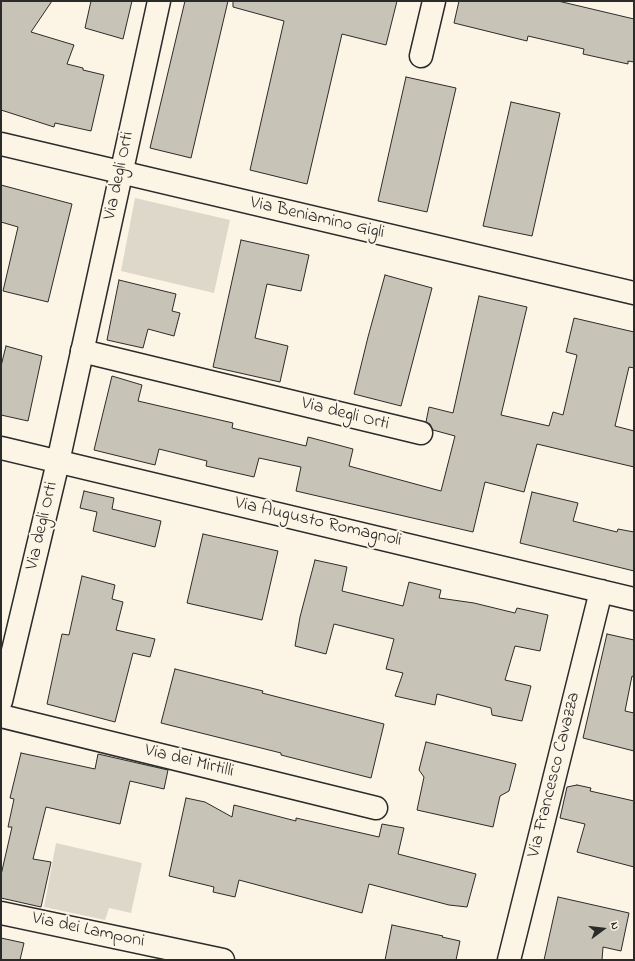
<!DOCTYPE html>
<html>
<head>
<meta charset="utf-8">
<style>
	body { margin:0 }
	#map { position:relative; width:635px; height:961px; overflow:hidden; background:#fcf5e5; font-family:"Indie Flower",sans-serif }
	canvas { display:block }
	.frame { position:absolute; inset:0; border:2px solid #2b2b2b; pointer-events:none }
	.north { position:absolute; left:583px; top:909px; width:40px; height:40px; -webkit-text-stroke:3px #fcf5e5; paint-order:stroke; rotate:75deg; font-size:11px; font-weight:700; line-height:16px; text-align:center; color:#2b2b2b }
	.north::after { content:''; display:block; margin:auto; width:14px; height:18px; background:#2b2b2b; clip-path:polygon(50% 0,100% 100%,50% 72%,0 100%) }
</style>
</head>
<body>
<div id="map">
<canvas width="635" height="961"></canvas>
<div class="frame"></div>
<div class="north">N</div>
</div>
<script>
const ctx = document.querySelector('canvas').getContext('2d');
ctx.lineJoin = 'round';
function fill(path, color) {
  ctx.fillStyle = color;
  ctx.fill(path, 'evenodd');
}
function poly(rows) {
  const path = new Path2D();
  for (const r of rows) {
    path.moveTo(r[0], r[1]);
    for (let i = 2; i < r.length; i += 2) path.lineTo(r[i], r[i + 1]);
  }
  return path;
}
function trace(path, color, width, dash) {
  ctx.strokeStyle = color;
  ctx.lineWidth = width;
  ctx.lineCap = dash ? 'butt' : 'round';
  ctx.setLineDash(dash || []);
  ctx.stroke(path);
}
function drawText(font, color, halo, rows, align = 'center') {
  ctx.font = font + ' "Indie Flower",sans-serif';
  ctx.lineWidth = 4;
  ctx.setLineDash([]);
  ctx.textBaseline = 'middle';
  ctx.strokeStyle = halo;
  ctx.fillStyle = color;
  for (const [text, x, y, turn = 0] of rows) {
    ctx.save();
    ctx.translate(x, y);
    ctx.rotate((+turn || 0) * Math.PI / 180);
    ctx.textAlign = isNaN(turn) ? turn : align;
    if (halo) ctx.strokeText(text, 0, 0);
    ctx.fillText(text, 0, 0);
    ctx.restore();
  }
}
const green = poly([
	[135,198,230,220,214,293,121,271],
	[56,843,142,863,131,913,109,908,105,920,44,907]
]);
const building = poly([
	[1,1,52,1,31,32,74,45,67,64,83,68,83,70,104,75,91,131,55,123,54,127,1,110,1,1],
	[91,1,132,1,123,39,85,28,91,1],
	[185,1,228,1,191,158,150,148,185,1],
	[233,1,397,1,386,45,342,34,307,184,250,170,284,21,233,7,233,1],
	[459,1,558,1,634,19,634,62,628,61,628,64,583,54,584,49,528,36,527,41,454,23,459,1],
	[406,77,456,88,427,212,378,201,406,77],
	[511,102,560,113,532,236,483,226,511,102],
	[1,185,72,204,48,302,3,291,18,227,1,222,1,185],
	[241,240,309,255,301,291,267,284,255,338,288,346,280,382,213,367,241,240],
	[385,275,432,288,401,406,354,394,368,337,385,275],
	[119,280,176,294,172,311,180,313,174,336,148,329,143,348,107,340,119,280],
	[479,296,527,307,501,415,549,426,553,412,563,415,577,355,566,352,574,318,634,332,634,368,629,367,615,426,634,431,634,467,537,444,524,492,485,482,473,532,296,491,301,467,259,458,254,477,206,466,207,461,159,449,155,465,94,450,112,376,142,385,138,401,233,423,232,428,306,446,308,437,353,449,349,466,441,491,455,436,433,430,430,424,426,422,429,407,453,413,479,296],
	[6,346,42,356,28,421,1,415,1,366,6,346],
	[84,491,114,498,112,509,161,521,155,547,93,531,97,512,80,508,84,491],
	[532,492,578,503,573,521,617,532,618,529,634,532,634,571,520,543,532,492],
	[203,534,278,551,262,620,187,603,203,534],
	[315,560,347,567,342,591,403,606,409,582,441,590,439,598,474,603,515,613,517,608,548,615,540,651,515,646,505,680,531,686,522,721,492,715,491,708,437,694,435,705,395,696,403,673,386,669,394,639,334,624,326,654,295,646,300,617,315,560],
	[82,576,115,585,112,599,123,602,116,630,155,639,150,657,133,653,115,722,47,704,62,634,69,635,82,576],
	[607,634,634,640,634,677,632,676,625,711,634,713,634,751,583,738,607,634],
	[175,669,263,691,262,693,384,724,371,778,281,755,281,753,161,723,175,669],
	[426,742,516,764,509,791,500,796,493,827,417,810,424,777,419,770,426,742],
	[21,753,95,769,98,754,168,770,164,789,130,781,120,824,46,807,33,859,51,862,41,907,1,898,1,875,12,827,8,827,14,799,10,798,21,753],
	[577,785,591,788,590,791,634,801,634,867,577,852,585,824,560,818,567,787,577,785],
	[186,798,205,802,232,817,234,805,296,821,296,818,379,837,382,824,404,828,398,854,476,874,467,907,449,905,369,884,362,913,239,880,235,897,213,892,214,887,169,876,186,798],
	[558,897,629,913,621,951,603,947,602,960,544,960,558,897],
	[392,925,443,936,442,937,460,941,456,960,385,960,392,925],
	[1,938,24,943,20,960,1,960,1,938]
]);
const minor = poly([
	[421,56,434,1],
	[1,144,634,293],
	[82,351,421,433],
	[1,448,634,599],
	[1,716,376,808],
	[1,913,223,960],
	[509,960,601,591]
]);
const major = poly([
	[1,701,58,462,159,1]
]);
const streetNames = [
	["Via degli Orti",120,176,-78],
	["Via Beniamino Gigli",317,219,13],
	["Via degli Orti",345,415,14],
	["Via Augusto Romagnoli",318,523,13],
	["Via degli Orti",43,526,-77],
	["Via dei Mirtilli",189,762,14],
	["Via Francesco Cavazza",555,775,-76],
	["Via dei Lamponi",88,931,12]
];
fill(green, '#ded8ca');
fill(building, '#c8c3b7');
trace(building, '#2b2b2b', 1);
trace(minor, '#2b2b2b', 25);
trace(major, '#2b2b2b', 25);
trace(minor, '#fcf5e5', 22);
trace(major, '#fcf5e5', 22);
drawText('18px', '#2b2b2b', '#fcf5e5', streetNames);
</script>
</body>
</html>
